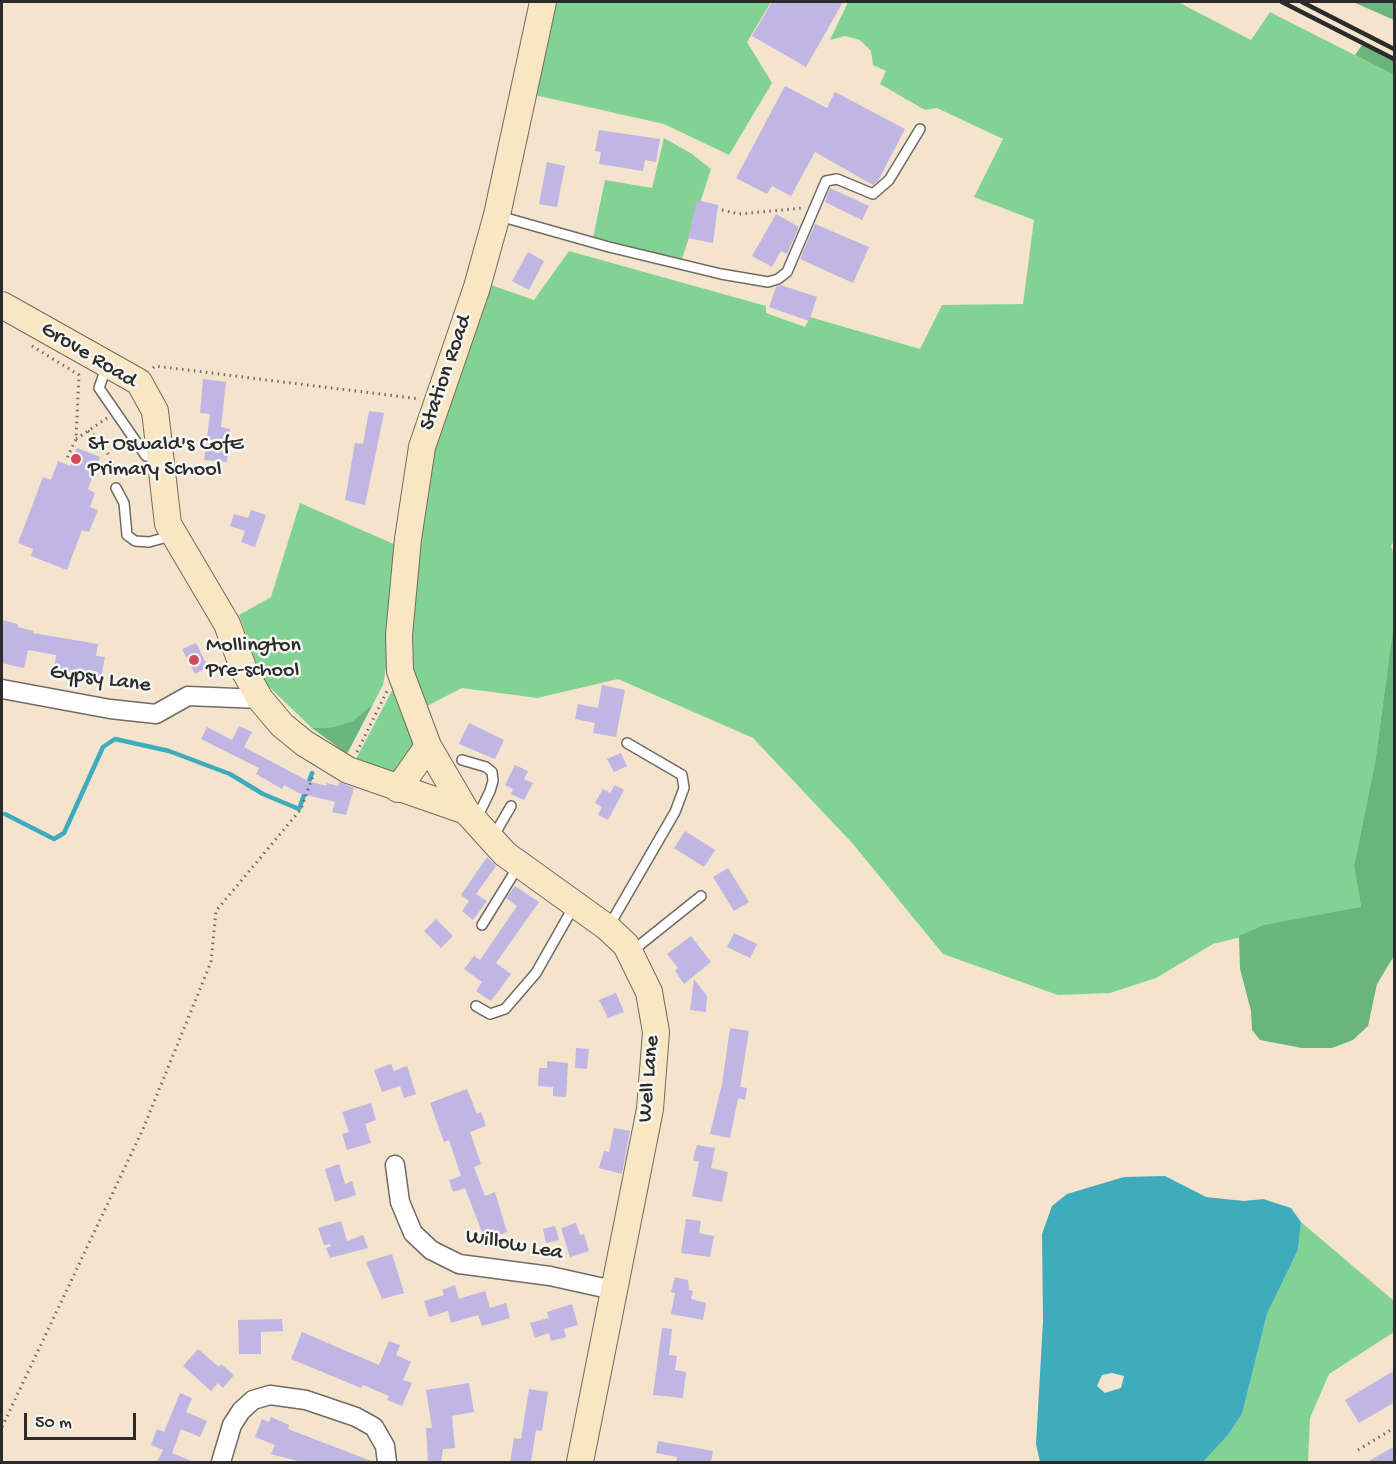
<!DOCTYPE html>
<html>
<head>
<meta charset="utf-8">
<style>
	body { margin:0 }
	#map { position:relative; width:1396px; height:1464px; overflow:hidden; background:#f4e3cd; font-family:"Gochi Hand",sans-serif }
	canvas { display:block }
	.frame { position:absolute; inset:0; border:3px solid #2b2b2b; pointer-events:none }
	.scale { position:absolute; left:24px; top:1413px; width:112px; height:27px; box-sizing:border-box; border:3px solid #2b2b2b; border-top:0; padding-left:8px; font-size:18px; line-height:21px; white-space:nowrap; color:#2b2b2b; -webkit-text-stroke:4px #f6f6f2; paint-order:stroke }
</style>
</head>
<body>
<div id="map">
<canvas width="1396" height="1464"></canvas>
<div class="frame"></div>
<div class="scale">50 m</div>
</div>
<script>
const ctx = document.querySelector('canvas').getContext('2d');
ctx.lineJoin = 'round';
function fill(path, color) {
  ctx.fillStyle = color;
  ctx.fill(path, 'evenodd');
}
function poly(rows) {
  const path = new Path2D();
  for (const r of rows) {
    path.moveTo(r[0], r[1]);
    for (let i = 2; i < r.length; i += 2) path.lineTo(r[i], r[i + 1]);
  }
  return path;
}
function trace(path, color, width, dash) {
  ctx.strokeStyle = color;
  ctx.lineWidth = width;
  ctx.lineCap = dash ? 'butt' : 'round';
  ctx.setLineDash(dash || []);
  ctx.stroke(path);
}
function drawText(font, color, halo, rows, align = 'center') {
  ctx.font = font + ' "Gochi Hand",sans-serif';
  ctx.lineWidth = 5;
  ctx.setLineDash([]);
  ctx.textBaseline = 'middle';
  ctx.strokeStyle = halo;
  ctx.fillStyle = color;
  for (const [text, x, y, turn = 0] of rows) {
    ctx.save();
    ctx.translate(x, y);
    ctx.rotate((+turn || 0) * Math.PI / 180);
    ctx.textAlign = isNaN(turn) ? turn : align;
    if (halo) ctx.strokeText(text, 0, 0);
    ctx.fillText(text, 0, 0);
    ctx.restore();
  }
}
const green = poly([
	[549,2,771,2,747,42,772,83,729,155,664,124,530,94],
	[848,2,1178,2,1251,40,1270,12,1394,75,1394,540,1391,546,1394,555,1394,621,1375,763,1354,866,1361,907,1213,944,1156,978,1110,993,1058,995,943,954,853,844,753,738,618,679,537,698,462,688,425,707,411,660,419,508,434,442,464,347,491,285,534,300,569,251,766,306,766,313,805,327,810,317,920,349,942,305,1023,304,1034,220,974,197,1003,139,937,108,925,110,880,84,886,71,873,65,871,51,860,40,845,36,830,40],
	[664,138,692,154,711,169,682,259,593,238,605,180,652,188],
	[300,503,396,545,389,651,383,685,373,704,354,721,334,727,312,728,263,681,239,615,271,597],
	[396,683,415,739,413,749,399,770,387,773,355,761],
	[1301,1222,1394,1301,1394,1332,1329,1374,1310,1418,1308,1462,1203,1462,1228,1435,1242,1414,1267,1314,1298,1250]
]);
const forest = poly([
	[1353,2,1394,2,1394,20],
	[1362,45,1394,61,1394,75,1355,55],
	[1394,621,1394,956,1377,984,1368,1026,1353,1040,1332,1048,1302,1048,1260,1040,1252,1030,1251,1011,1240,969,1239,936,1264,925,1361,907,1354,866,1375,763],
	[373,704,347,754,312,728,334,727,353,721]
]);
const water = poly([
	[1165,1176,1206,1197,1244,1201,1263,1199,1291,1208,1301,1222,1298,1250,1267,1314,1242,1414,1228,1435,1203,1462,1040,1462,1036,1444,1043,1321,1042,1234,1052,1206,1067,1194,1124,1177],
	[1112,1373,1124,1376,1121,1388,1105,1393,1097,1386,1102,1375]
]);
const stream = poly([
	[5,814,54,839,64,833,103,747,115,739,169,751,230,774,263,794,299,809,312,773]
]);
const building = poly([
	[772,2,843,2,806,67,752,36],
	[785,86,827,108,835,92,905,129,878,181,873,185,815,152,791,196,772,186,767,194,736,178],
	[599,130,660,139,656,162,645,160,643,171,599,164,601,152,595,151],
	[547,162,565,166,557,207,539,204],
	[830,188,869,206,862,220,825,202],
	[697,200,718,205,713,243,688,238],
	[776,214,799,227,787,254,781,251,772,267,752,256],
	[815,224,869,247,853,283,800,259],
	[528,252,544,261,529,290,512,281],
	[781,285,817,297,809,321,769,307,776,287],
	[203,379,226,382,221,427,230,429,227,462,204,460,210,414,200,413],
	[369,411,384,413,365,505,345,500,355,443,363,444],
	[77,448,100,457,88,489,95,493,90,507,98,510,89,532,82,530,67,570,31,556,33,549,18,543,43,477,51,480,58,461,70,466],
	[251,510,266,515,255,547,241,542,245,531,230,526,234,514,248,518],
	[2,620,18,624,18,627,33,631,33,633,98,644,96,656,105,657,101,677,54,669,56,655,28,650,24,668,2,663],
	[196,643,208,667,195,674,182,649],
	[602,685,625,690,616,737,593,733,595,723,575,719,578,704,598,708],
	[469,723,504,740,495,759,459,744],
	[239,726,252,732,244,747,308,781,326,786,327,783,338,786,339,782,354,788,346,815,332,812,335,802,299,793,284,785,282,789,256,774,259,768,201,739,207,727,232,740],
	[621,753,627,766,614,772,607,759],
	[515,765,528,771,524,779,533,783,524,800,511,794,513,789,505,785],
	[615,785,624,790,608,820,598,815,602,807,595,803,603,789,610,793],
	[685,831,715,850,704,867,674,848],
	[487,857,496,866,476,894,487,901,473,920,462,911,469,901,461,895],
	[728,868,749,902,734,911,713,877],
	[515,886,539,902,496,963,511,974,491,1001,476,991,482,982,464,969,474,956,480,960,517,906,506,898],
	[436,919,453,936,441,948,424,931],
	[734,933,757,944,750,958,727,947],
	[691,936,711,962,684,984,675,971,678,968,667,954],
	[694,979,707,996,706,1012,690,1010],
	[616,993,624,1012,608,1018,599,1000],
	[730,1028,749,1031,740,1087,747,1088,745,1100,738,1098,730,1138,710,1134,722,1084],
	[576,1048,589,1049,587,1069,575,1068],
	[547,1061,568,1063,566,1097,553,1096,553,1087,538,1086,539,1068,547,1068],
	[391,1064,394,1071,407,1066,416,1094,404,1098,400,1086,382,1092,374,1070],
	[467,1089,477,1114,481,1112,486,1126,470,1132,481,1164,474,1167,485,1196,495,1192,507,1232,485,1240,465,1188,453,1192,449,1180,461,1176,449,1140,444,1142,430,1103],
	[371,1103,376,1120,365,1124,371,1143,347,1150,342,1134,349,1132,342,1112],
	[614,1128,630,1131,622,1174,599,1168,604,1151,609,1152],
	[697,1145,715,1148,711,1168,728,1172,722,1202,692,1196,699,1162,693,1160],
	[339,1164,345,1184,352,1181,356,1195,335,1202,325,1169],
	[686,1219,701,1221,699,1233,714,1236,710,1257,681,1253],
	[341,1221,347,1241,363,1235,368,1248,330,1258,326,1248,331,1246,330,1244,324,1245,318,1228],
	[576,1223,580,1235,584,1234,589,1251,570,1257,561,1228],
	[555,1226,559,1240,546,1243,543,1229],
	[392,1254,404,1293,382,1299,366,1262],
	[675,1277,688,1280,689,1290,693,1291,691,1299,706,1303,703,1320,671,1314,675,1293,671,1292],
	[455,1285,459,1299,485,1291,490,1308,506,1303,510,1318,482,1326,478,1315,451,1323,448,1311,429,1317,424,1301,444,1295,442,1290],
	[572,1304,578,1325,564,1329,566,1337,551,1341,549,1333,535,1338,530,1323,549,1318,547,1312],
	[282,1319,283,1331,261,1332,261,1354,239,1354,238,1320],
	[662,1328,672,1329,669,1355,677,1356,675,1370,686,1372,683,1398,653,1395],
	[302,1332,379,1365,389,1341,400,1345,396,1355,411,1362,403,1380,412,1383,402,1406,387,1400,389,1396,363,1385,361,1388,291,1359],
	[198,1349,219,1367,221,1364,234,1375,223,1388,218,1383,211,1391,183,1366],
	[1395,1370,1395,1402,1359,1423,1345,1400],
	[469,1383,474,1412,452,1416,455,1448,443,1449,441,1462,428,1462,426,1428,432,1428,426,1390],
	[529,1389,548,1392,542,1431,536,1430,531,1462,510,1462,514,1438,521,1439],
	[180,1393,192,1398,186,1412,207,1421,200,1437,181,1429,172,1453,194,1462,157,1462,163,1450,151,1445,157,1429,164,1432],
	[271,1417,289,1425,288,1429,374,1462,301,1462,271,1454,275,1445,255,1437,262,1419,269,1422],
	[658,1441,713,1451,711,1462,676,1462,677,1457,656,1453],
	[1395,1446,1395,1462,1367,1462]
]);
const path = poly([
	[722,210,739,214,803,208],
	[32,346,79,375,76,439,66,460],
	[153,368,155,366,420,399],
	[88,431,98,438,108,454,118,478],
	[76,439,107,418],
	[357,752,387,691],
	[2,1427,143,1129,211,962,216,911,301,809,314,773],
	[1358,1450,1394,1428]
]);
const lane = poly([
	[499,216,609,247,721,274,768,282,778,279,787,272,826,181,837,179,873,194,889,180,920,129],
	[107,365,99,388,146,456,158,457],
	[116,488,124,503,127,535,135,541,149,542,171,536],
	[462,760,486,767,492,772,493,781,490,791,476,820],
	[493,837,511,806],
	[482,925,519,865],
	[609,926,675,812,684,788,682,775,627,743],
	[631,952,701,896],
	[476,1006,490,1014,505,1009,536,973,574,906]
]);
const street = poly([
	[2,689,110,709,156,714,188,696,260,699],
	[395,1165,400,1202,413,1233,431,1250,459,1264,550,1276,613,1290],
	[221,1462,232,1425,241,1411,253,1400,270,1395,306,1400,356,1417,374,1427,385,1446,387,1462]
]);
const secondary = poly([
	[543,2,497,215,477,287,422,447,408,539,399,635,400,671,428,746,466,811,505,854,608,928,626,945,649,992,656,1032,650,1109,580,1462],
	[2,305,139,382,155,411,168,524,227,624,244,670,260,699,282,725,304,743,348,770,466,811],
	[398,789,428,746]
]);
const rail = poly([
	[1282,2,1394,59],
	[1302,2,1394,49]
]);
const markers = [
	[76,459,6,"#d1495b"],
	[194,660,6,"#d1495b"]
];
const streetNames = [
	["Grove Road",88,356,31],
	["Station Road",447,373,-71],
	["Gypsy Lane",100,680,8],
	["Well Lane",650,1079,-85],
	["Willow Lea",514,1246,10]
];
const poiNames = [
	["St Oswald's CofE",88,446],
	["Primary School",88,471],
	["Mollington",206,647],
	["Pre-school",206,672]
];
fill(green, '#82d393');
fill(forest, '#69b57d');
fill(water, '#3eacbc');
trace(stream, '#3eacbc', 4.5);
fill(building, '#bfb6e4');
trace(lane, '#716b64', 12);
trace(street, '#716b64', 21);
trace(secondary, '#716b64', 28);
trace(path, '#716b64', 3, [1.5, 4.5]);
trace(lane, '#fff', 9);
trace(street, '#fff', 18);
trace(secondary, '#f9e7c3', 26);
trace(rail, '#2b2b2b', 4.5);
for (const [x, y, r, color] of markers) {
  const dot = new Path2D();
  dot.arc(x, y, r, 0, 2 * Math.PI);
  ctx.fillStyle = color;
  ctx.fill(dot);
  trace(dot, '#f6f6f2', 2);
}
drawText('22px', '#2b2b2b', '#f6f6f2', streetNames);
drawText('22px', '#2b2b2b', '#f6f6f2', poiNames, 'left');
</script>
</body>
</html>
